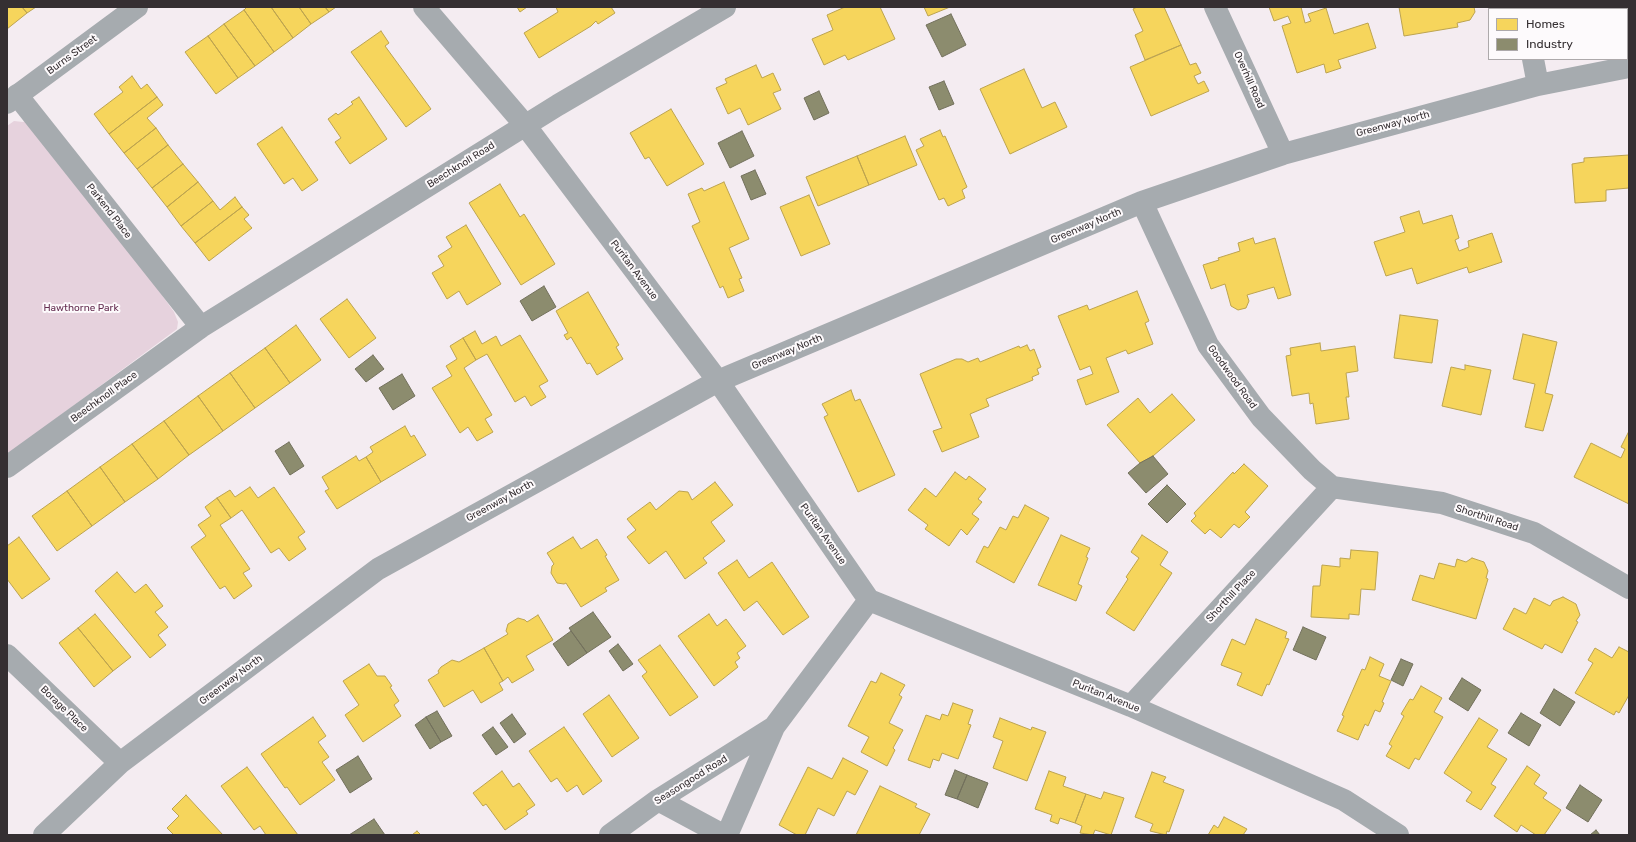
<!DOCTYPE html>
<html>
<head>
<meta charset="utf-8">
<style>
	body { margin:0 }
	#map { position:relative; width:1636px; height:842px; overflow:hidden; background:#f4ecf1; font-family:Rubik,sans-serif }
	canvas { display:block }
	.frame { position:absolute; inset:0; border:8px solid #352f32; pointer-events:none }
	.legend { position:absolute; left:1488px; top:8px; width:140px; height:52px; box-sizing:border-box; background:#fdfafc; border:1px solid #ada9ab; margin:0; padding:5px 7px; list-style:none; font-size:12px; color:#352f32 }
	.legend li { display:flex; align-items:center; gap:8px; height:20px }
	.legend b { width:20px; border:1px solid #ada9ab }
</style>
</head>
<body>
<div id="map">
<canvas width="1636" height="842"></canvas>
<div class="frame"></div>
<ul class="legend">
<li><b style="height:11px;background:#f6d55c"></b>Homes</li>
<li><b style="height:11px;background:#8c8c6e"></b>Industry</li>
</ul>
</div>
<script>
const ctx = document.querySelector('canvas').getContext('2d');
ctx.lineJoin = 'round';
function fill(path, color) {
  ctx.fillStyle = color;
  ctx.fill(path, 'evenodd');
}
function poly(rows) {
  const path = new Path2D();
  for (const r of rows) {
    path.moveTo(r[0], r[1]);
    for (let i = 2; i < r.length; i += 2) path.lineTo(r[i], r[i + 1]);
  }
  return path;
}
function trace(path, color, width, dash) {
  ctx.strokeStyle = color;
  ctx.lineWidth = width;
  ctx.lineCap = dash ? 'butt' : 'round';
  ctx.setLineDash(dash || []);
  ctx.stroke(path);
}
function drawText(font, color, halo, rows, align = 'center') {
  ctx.font = font + ' Rubik,sans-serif';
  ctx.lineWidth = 4;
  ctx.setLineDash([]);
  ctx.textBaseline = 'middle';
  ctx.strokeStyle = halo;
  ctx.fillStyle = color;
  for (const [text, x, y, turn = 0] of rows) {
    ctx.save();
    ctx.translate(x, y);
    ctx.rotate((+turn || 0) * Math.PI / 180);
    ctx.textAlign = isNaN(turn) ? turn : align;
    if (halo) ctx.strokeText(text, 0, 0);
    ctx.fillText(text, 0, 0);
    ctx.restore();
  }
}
const green = poly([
	[36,118,174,312,178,322,177,329,7,455,7,126,14,121,23,122]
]);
const homes = poly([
	[7,7,22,7,27,13,7,29,7,7],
	[22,7,36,7,27,13,22,7],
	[247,7,271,7,293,38,274,52,244,10,247,7],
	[271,7,299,7,311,24,293,38,271,7],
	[299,7,325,7,329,12,311,24,299,7],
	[325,7,336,7,329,12,325,7],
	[517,7,527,7,520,12,517,7],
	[556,7,611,7,615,13,598,24,596,21,591,26,539,58,524,33,558,12,556,7],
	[845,7,880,7,895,39,848,60,845,55,824,65,812,39,833,30,827,15,845,7],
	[924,7,950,7,928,16,924,7],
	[1137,7,1164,7,1181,45,1145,60,1135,35,1143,31,1133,9,1137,7],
	[1269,7,1301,7,1305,23,1311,21,1308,14,1326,8,1334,34,1368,23,1376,48,1338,60,1341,68,1326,73,1324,64,1297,73,1282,26,1291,23,1288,16,1274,21,1269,7],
	[1399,7,1474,7,1475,12,1470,20,1457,23,1458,27,1404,36,1399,7],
	[244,10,274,52,255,66,224,24,244,10],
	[224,24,255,66,238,78,208,36,224,24],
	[381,31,389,43,385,46,431,109,406,127,351,52,381,31],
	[208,36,238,78,216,94,185,52,208,36],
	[1181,45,1190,65,1196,63,1201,73,1194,76,1198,84,1204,81,1209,91,1151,116,1130,67,1181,45],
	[756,65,762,78,773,73,781,90,773,93,781,109,748,125,740,108,728,114,716,88,727,83,725,79,756,65],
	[1024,69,1042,108,1055,102,1067,127,1010,154,980,89,1024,69],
	[132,76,141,89,147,84,157,97,109,134,94,114,123,92,119,87,132,76],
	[157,97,163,105,147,118,156,128,124,153,109,134,157,97],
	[359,97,387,139,350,164,335,142,341,138,328,119,336,113,338,115,353,104,351,102,359,97],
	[671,109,704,164,667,186,649,157,645,159,630,133,671,109],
	[282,127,318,180,302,191,293,178,284,184,257,144,282,127],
	[156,128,168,145,137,169,124,153,156,128],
	[940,130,943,137,945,136,967,187,962,190,965,198,948,206,944,198,939,200,916,150,924,146,920,139,940,130],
	[905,136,917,165,869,185,857,156,905,136],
	[168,145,183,164,152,188,137,169,168,145],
	[1629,155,1629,188,1606,190,1606,201,1575,203,1572,164,1584,162,1584,158,1629,155],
	[857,156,869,185,818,206,806,177,857,156],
	[183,164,198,182,167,207,152,188,183,164],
	[198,182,213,201,181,226,167,207,198,182],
	[724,182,749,239,729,248,742,278,739,279,744,291,728,298,723,286,720,288,692,226,700,222,688,194,702,188,704,191,724,182],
	[500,184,520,217,524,214,555,264,521,285,469,203,500,184],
	[809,195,830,244,801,256,780,207,809,195],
	[235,197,242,207,195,243,181,226,213,201,220,210,235,197],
	[242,207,249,215,244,219,252,228,209,261,195,243,242,207],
	[1419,211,1423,224,1452,215,1459,238,1455,240,1459,251,1469,247,1468,241,1492,233,1502,262,1469,273,1467,267,1417,284,1412,268,1386,276,1374,242,1405,232,1400,217,1419,211],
	[466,225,501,284,467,305,459,291,447,299,432,273,444,266,438,256,452,247,446,237,466,225],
	[1253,238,1255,244,1275,238,1291,295,1278,299,1274,287,1247,295,1249,301,1246,308,1238,310,1231,306,1225,284,1211,289,1203,265,1219,260,1218,258,1240,251,1238,243,1253,238],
	[1137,291,1149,321,1145,323,1153,344,1128,354,1126,350,1106,358,1119,392,1086,405,1077,380,1093,374,1090,366,1080,370,1058,316,1087,305,1089,310,1137,291],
	[588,292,619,345,616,347,623,359,597,375,590,363,587,364,571,337,567,340,564,335,568,333,556,311,588,292],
	[347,299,376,338,349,358,320,319,347,299],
	[1400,315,1438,320,1432,363,1394,358,1400,315],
	[296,325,321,360,290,383,265,348,296,325],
	[475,331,482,344,496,336,501,346,520,335,548,381,539,386,546,397,531,406,525,396,515,402,487,354,476,360,463,338,475,331],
	[1523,334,1557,342,1545,393,1553,395,1543,431,1525,427,1535,384,1513,379,1523,334],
	[463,338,476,360,464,368,492,415,485,419,493,432,477,441,468,427,460,433,432,388,452,376,446,366,457,359,450,346,463,338],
	[1320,343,1321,351,1355,346,1358,371,1346,373,1349,397,1346,397,1349,419,1316,424,1313,403,1310,404,1309,393,1292,396,1286,356,1291,355,1290,348,1320,343],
	[1027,345,1030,351,1034,349,1041,367,1037,369,1039,374,1032,377,1033,380,986,399,989,406,970,414,979,437,942,452,933,431,942,428,920,374,956,359,962,359,968,362,978,358,980,362,1019,346,1020,348,1027,345],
	[265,348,290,383,255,408,230,373,265,348],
	[1465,365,1491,370,1481,415,1442,406,1451,367,1465,370,1465,365],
	[230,373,255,408,223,431,198,396,230,373],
	[851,390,855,401,860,399,895,475,858,492,824,417,828,415,822,404,851,390],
	[1172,394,1195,420,1153,456,1140,463,1107,425,1138,398,1150,413,1172,394],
	[198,396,223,431,189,455,164,421,198,396],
	[164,421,189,455,158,479,132,444,164,421],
	[405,426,411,437,414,435,426,455,381,482,366,457,373,452,370,447,405,426],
	[1629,431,1629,504,1574,477,1591,443,1621,458,1625,449,1621,447,1629,431],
	[132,444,158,479,125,502,100,467,132,444],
	[356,456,359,461,366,457,381,482,337,509,325,491,329,489,322,477,356,456],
	[1244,464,1268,486,1245,512,1250,517,1239,528,1234,524,1221,538,1210,529,1205,534,1191,521,1196,516,1194,513,1233,472,1234,474,1244,464],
	[100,467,125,502,92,526,67,491,100,467],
	[955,472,966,480,969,476,986,489,978,499,982,502,972,514,979,519,967,535,961,529,949,546,925,529,928,525,908,510,925,488,936,497,955,472],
	[715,482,733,505,711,522,725,541,703,558,707,563,685,579,666,551,649,564,627,537,636,530,627,519,650,502,656,510,679,491,688,492,692,500,715,482],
	[250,487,258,498,274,487,305,532,298,537,306,549,289,561,279,548,271,553,242,510,231,518,217,498,230,490,235,497,250,487],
	[67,491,92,526,57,551,32,516,67,491],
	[217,498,231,518,220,525,250,569,243,573,252,586,234,599,225,586,220,589,191,547,206,536,198,525,211,516,205,507,217,498],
	[1025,505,1049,518,1014,583,976,562,984,546,988,548,1000,527,1006,530,1013,516,1018,518,1025,505],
	[1061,535,1090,548,1086,557,1088,558,1078,584,1082,586,1076,601,1038,585,1061,535],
	[1142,535,1168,552,1160,565,1172,573,1134,631,1106,613,1128,579,1126,577,1139,558,1131,552,1142,535],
	[19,537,50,579,22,599,7,579,7,546,19,537],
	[573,537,581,549,597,539,607,555,605,556,619,580,605,588,607,591,581,607,566,583,564,584,557,583,551,573,552,566,554,564,547,553,573,537],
	[1351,550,1378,552,1375,590,1361,589,1359,615,1349,614,1349,619,1311,617,1313,586,1320,586,1322,565,1340,567,1340,558,1350,559,1351,550],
	[1472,558,1484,562,1488,571,1486,578,1488,579,1476,619,1412,600,1420,575,1434,579,1439,563,1455,567,1457,559,1466,562,1472,558],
	[737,560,749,578,772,562,809,617,783,635,757,601,744,611,718,573,737,560],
	[117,572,135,593,146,584,163,606,155,612,168,627,158,635,166,645,150,658,95,591,117,572],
	[1563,597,1576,604,1580,615,1576,621,1578,622,1562,653,1545,644,1542,649,1503,629,1514,608,1526,614,1534,598,1550,606,1553,601,1563,597],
	[95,614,131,657,113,671,78,628,95,614],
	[709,614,717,626,726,619,746,646,737,653,740,658,735,662,738,667,714,686,678,636,709,614],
	[538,615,553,640,526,656,534,670,512,683,508,677,503,681,484,648,508,634,506,631,508,624,518,618,525,620,527,622,538,615],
	[1256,619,1287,632,1285,638,1289,639,1269,685,1267,684,1262,696,1237,685,1242,673,1221,665,1232,639,1245,645,1256,619],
	[78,628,113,671,94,687,59,643,78,628],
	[660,645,698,697,670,716,642,676,647,672,638,660,660,645],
	[1619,647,1629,652,1629,695,1619,713,1616,711,1614,715,1575,693,1593,663,1588,660,1595,648,1612,658,1619,647],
	[484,648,503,681,499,683,503,690,481,703,473,690,444,707,428,680,439,673,438,671,441,667,452,660,459,662,484,648],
	[1370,657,1384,664,1379,676,1391,681,1382,702,1384,703,1380,712,1375,710,1368,726,1365,724,1358,740,1337,731,1344,716,1342,715,1362,669,1365,670,1370,657],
	[369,664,377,676,385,676,392,686,390,687,399,701,394,705,401,716,363,742,345,715,359,705,343,681,369,664],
	[881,673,905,685,899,695,902,697,889,723,903,730,893,748,895,750,887,766,861,752,869,737,848,726,871,681,876,683,881,673],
	[1421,686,1442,698,1434,712,1443,717,1419,760,1415,758,1409,769,1386,756,1392,746,1389,744,1404,716,1401,714,1410,699,1413,700,1421,686],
	[609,695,639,738,612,757,583,714,609,695],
	[953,703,973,710,968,724,971,725,958,759,942,753,939,761,933,759,930,768,908,760,926,715,940,720,942,714,948,716,953,703],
	[313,717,326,736,318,742,329,757,322,762,335,780,300,805,287,787,285,788,261,754,313,717],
	[1000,718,1031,730,1032,727,1046,732,1027,781,993,768,1003,741,993,737,1000,718],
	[1479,718,1498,730,1487,747,1507,759,1491,784,1496,787,1481,810,1466,801,1472,792,1444,773,1479,718],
	[564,727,602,781,583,795,577,785,567,792,557,778,551,782,529,751,564,727],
	[843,758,868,771,855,795,847,791,834,816,818,808,805,835,797,835,779,825,808,767,832,779,843,758],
	[1527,766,1540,775,1534,784,1547,793,1543,798,1561,810,1544,835,1536,835,1521,825,1517,832,1494,816,1527,766],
	[247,767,298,835,266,835,260,826,254,830,221,786,247,767],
	[502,771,513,787,519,783,535,805,526,811,528,814,505,830,486,804,483,806,473,793,502,771],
	[1049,771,1066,777,1063,786,1086,794,1075,823,1060,818,1058,824,1050,821,1052,815,1035,809,1049,771],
	[1152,772,1166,777,1163,782,1184,790,1169,832,1167,831,1166,835,1150,831,1153,824,1135,817,1152,772],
	[880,786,917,804,915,807,930,814,919,835,856,835,880,786],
	[1104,792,1124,798,1111,835,1095,830,1093,835,1080,833,1082,826,1075,823,1086,794,1101,799,1104,792],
	[186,795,223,835,174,835,167,828,179,816,172,809,186,795],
	[1224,817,1247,829,1243,835,1208,835,1214,825,1218,828,1224,817],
	[417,831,421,835,412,835,417,831]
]);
const industry = poly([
	[951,14,966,45,942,57,926,25,951,14],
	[944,81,954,104,939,110,929,87,944,81],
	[819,91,829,113,814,120,804,98,819,91],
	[742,131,754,156,730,168,718,143,742,131],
	[755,170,766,194,751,200,741,176,755,170],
	[544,286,556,307,532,321,520,301,544,286],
	[373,355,384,369,366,382,355,369,373,355],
	[402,374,415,396,393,410,379,388,402,374],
	[289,442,304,466,290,475,275,451,289,442],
	[1153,456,1168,474,1146,493,1128,473,1140,463,1153,456],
	[1167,485,1186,504,1167,523,1148,504,1167,485],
	[593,612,611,637,587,653,569,628,593,612],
	[1303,627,1326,637,1316,660,1293,650,1303,627],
	[571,631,587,653,568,666,553,644,571,631],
	[618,644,633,664,623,671,609,651,618,644],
	[1401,659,1413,664,1403,686,1391,680,1401,659],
	[1462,678,1481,690,1468,711,1449,699,1462,678],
	[1554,689,1575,702,1560,726,1540,713,1554,689],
	[437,711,452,736,441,742,426,717,437,711],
	[1521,713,1541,725,1529,746,1508,733,1521,713],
	[512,714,526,734,514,743,500,723,512,714],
	[426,717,441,742,430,749,415,725,426,717],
	[493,727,508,747,496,755,482,735,493,727],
	[358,756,372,779,350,793,336,770,358,756],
	[955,770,967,775,957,799,945,795,955,770],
	[967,775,988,783,978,808,957,799,967,775],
	[1580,785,1602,800,1588,822,1566,808,1580,785],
	[374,819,385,835,349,835,374,819],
	[1596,830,1600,835,1590,835,1596,830]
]);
const minor = poly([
	[424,7,525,125,718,381,869,600,1131,706,1344,800,1398,835],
	[1215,7,1283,154],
	[1521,7,1521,9],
	[1533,59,1538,85],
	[17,95,201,327],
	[7,103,137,7],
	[1142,202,1208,345,1261,417,1312,470,1332,487],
	[7,467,201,327,558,105,725,7],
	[1332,487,1442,503,1534,533,1629,588],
	[7,655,120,763],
	[1131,706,1332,487],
	[658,800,723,835],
	[44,835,120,763,378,569,718,381,1142,202,1283,154,1538,85,1629,67],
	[610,835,658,800,774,727,869,600],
	[727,835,774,727]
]);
const streetNames = [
	["Burns Street",72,55,-36],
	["Overhill Road",1249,80,66],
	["Greenway North",1393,124,-15],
	["Beechknoll Road",461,165,-32],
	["Parkend Place",109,211,52],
	["Greenway North",1086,226,-23],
	["Puritan Avenue",634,270,53],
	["Greenway North",787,352,-23],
	["Goodwood Road",1232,377,54],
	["Beechknoll Place",104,397,-36],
	["Greenway North",500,501,-29],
	["Shorthill Road",1487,518,18],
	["Puritan Avenue",823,534,55],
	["Shorthill Place",1231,596,-47],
	["Greenway North",231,680,-37],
	["Puritan Avenue",1106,696,22],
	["Borage Place",64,709,44],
	["Seasongood Road",691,780,-32]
];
const parkNames = [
	["Hawthorne Park",81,308]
];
fill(green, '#e6d2dd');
fill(homes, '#f6d55c');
trace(homes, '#bca34f', 1);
fill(industry, '#8c8c6e');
trace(industry, '#72705c', 1);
trace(minor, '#a6abaf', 22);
drawText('10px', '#352f32', '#fdfafc', streetNames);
drawText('10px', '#642d50', '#fdfafc', parkNames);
</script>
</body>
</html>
